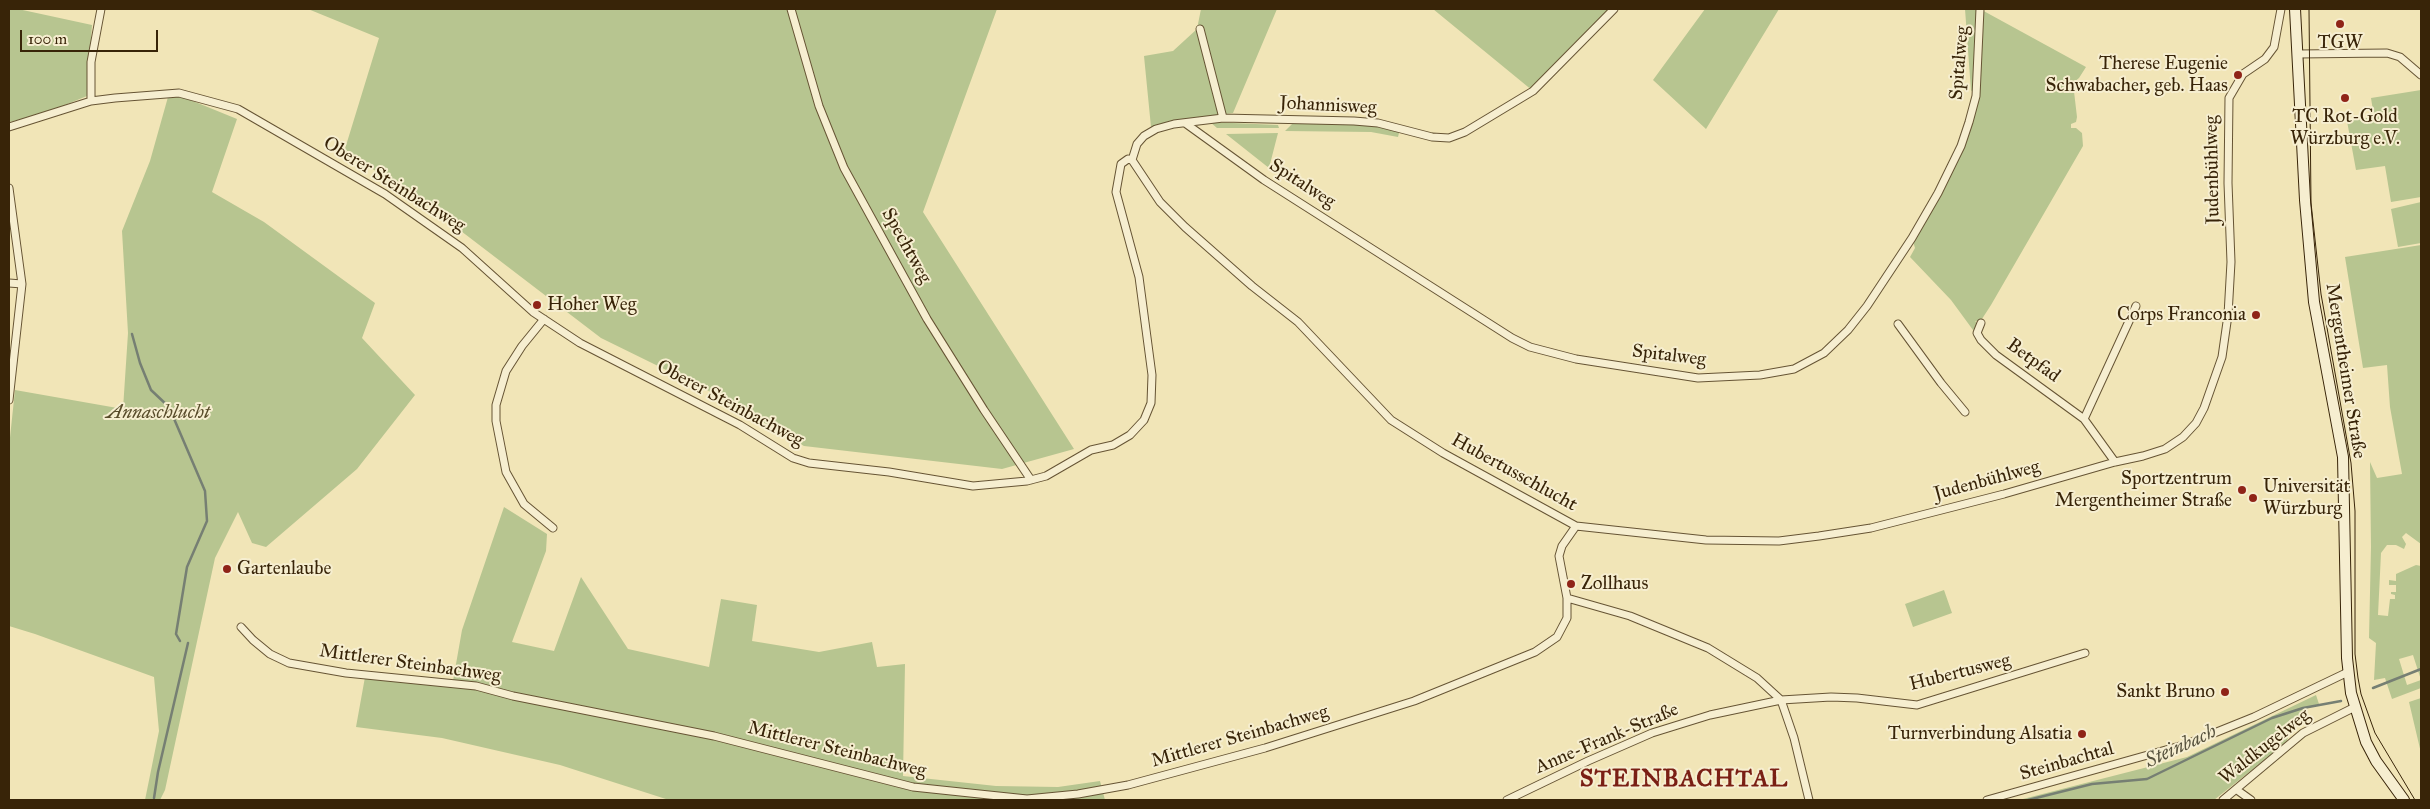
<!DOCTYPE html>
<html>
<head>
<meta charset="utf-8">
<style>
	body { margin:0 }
	#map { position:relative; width:2430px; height:809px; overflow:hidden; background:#f1e5b7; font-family:"IM FELL Great Primer",serif }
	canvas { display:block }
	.frame { position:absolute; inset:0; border:10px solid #382408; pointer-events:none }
	.scale { position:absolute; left:20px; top:30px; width:138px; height:22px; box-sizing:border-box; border:2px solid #382408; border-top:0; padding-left:6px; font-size:15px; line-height:18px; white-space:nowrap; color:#382408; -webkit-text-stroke:4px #f6eed0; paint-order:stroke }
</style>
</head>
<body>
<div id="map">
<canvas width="2430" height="809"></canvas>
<div class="frame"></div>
<div class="scale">100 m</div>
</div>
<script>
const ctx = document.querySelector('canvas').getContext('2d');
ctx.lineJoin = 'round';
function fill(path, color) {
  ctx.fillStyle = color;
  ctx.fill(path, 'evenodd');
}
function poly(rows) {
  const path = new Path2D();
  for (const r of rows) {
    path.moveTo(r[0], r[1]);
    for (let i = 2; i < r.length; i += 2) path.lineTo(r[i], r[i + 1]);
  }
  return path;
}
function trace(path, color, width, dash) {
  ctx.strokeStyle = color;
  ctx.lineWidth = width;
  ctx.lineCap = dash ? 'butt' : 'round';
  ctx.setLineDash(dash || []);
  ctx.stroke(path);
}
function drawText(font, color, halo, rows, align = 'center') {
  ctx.font = font + ' "IM FELL Great Primer",serif';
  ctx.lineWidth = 4;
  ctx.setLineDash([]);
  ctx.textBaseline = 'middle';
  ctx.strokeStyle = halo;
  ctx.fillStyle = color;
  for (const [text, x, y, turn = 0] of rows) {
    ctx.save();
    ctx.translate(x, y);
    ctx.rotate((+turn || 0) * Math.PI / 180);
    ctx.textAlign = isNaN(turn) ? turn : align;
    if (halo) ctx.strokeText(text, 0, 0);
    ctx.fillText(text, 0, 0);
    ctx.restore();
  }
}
const green = poly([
	[9,9,18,9,92,25,87,96,43,114,9,122],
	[308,9,997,9,923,212,1074,449,1002,469,804,446,713,393,601,338,406,189,344,152,379,38],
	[1201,9,1277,9,1233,113,1172,121,1151,127,1144,56,1173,51,1197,29],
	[1433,9,1614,9,1533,91],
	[1705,9,1779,9,1706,129,1653,80],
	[1965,9,1980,9,2086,67,2079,78,2073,83,2077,117,2076,122,2071,124,2071,128,2076,128,2082,133,2083,146,1991,305,1980,322,1975,321,1979,325,1973,330,1951,300,1910,257,1915,248,1912,238,1969,122,1973,90,1971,91],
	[2421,90,2421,197,2391,202,2385,166,2356,170,2347,121,2374,117,2371,98],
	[168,97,178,97,188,99,237,119,212,192,264,222,375,303,362,338,415,395,357,469,266,547,252,543,238,512,215,558,165,790,160,800,145,800,159,731,154,677,35,634,9,626,9,447,15,390,123,409,128,333,122,231,150,161],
	[1296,120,1354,121,1400,129,1398,137,1371,132,1285,131],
	[1210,122,1278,125,1279,128,1217,128],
	[1278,133,1269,168,1226,134],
	[2421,202,2421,243,2398,247,2391,209],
	[2421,245,2421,544,2406,533,2402,537,2406,544,2404,549,2396,545,2387,545,2381,553,2378,615,2388,616,2390,599,2395,599,2395,595,2391,594,2391,592,2396,592,2396,585,2389,585,2389,580,2396,581,2396,574,2416,565,2421,566,2421,688,2392,699,2385,678,2374,680,2376,643,2369,638,2371,547,2370,462,2377,478,2402,474,2390,407,2387,365,2363,368,2345,257],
	[2413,655,2421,680,2407,685,2399,659],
	[504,507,547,534,546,551,512,642,554,651,581,577,628,649,709,667,721,599,757,605,752,641,819,652,872,642,877,667,905,664,903,776,996,786,1058,787,1100,781,1105,800,669,800,560,765,442,738,356,727,365,677,453,681,462,630],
	[1944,590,1952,613,1913,627,1905,604],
	[2316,695,2319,704,2305,709,2307,715,2285,731,2289,735,2286,743,2214,800,2019,800,2187,757],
	[2421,698,2421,753,2409,702]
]);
const stream = poly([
	[132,334,140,363,151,390,169,407,205,491,207,521,187,567,176,634,180,641],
	[2373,688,2421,669],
	[154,798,158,772,188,643],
	[2028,800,2092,784,2147,779,2272,718,2303,708,2341,701]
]);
const street = poly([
	[791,9,819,106,844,168,927,319,984,410,1031,480],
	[1200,29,1223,118],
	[2298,54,2387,53,2400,57,2421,75],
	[91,101,91,62,101,9],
	[1185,123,1264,180,1512,338,1530,347,1576,359,1698,378,1760,375,1794,369,1824,353,1848,330,1867,306,1912,238,1938,193,1961,146,1969,122,1976,96,1980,9],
	[9,127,91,101,115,98,179,93,238,109,385,194,462,248,533,312,580,343,740,425,793,458,809,463,889,472,973,486,1027,481,1046,476,1091,450,1113,445,1130,435,1144,420,1151,403,1152,375,1139,277,1116,192,1121,164,1128,159,1132,160],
	[1132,160,1160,202,1185,227,1252,286,1298,322,1391,420,1443,453,1576,526,1562,546,1559,556,1567,598,1630,616,1708,648,1757,678,1781,700,1794,738,1809,800],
	[1132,160,1137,144,1144,136,1156,129,1174,124,1223,118,1354,121,1378,123,1432,137,1449,138,1465,132,1533,91,1614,9],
	[9,188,22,284,9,400],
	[9,283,22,284],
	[544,319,522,346,506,371,496,405,496,421,506,472,524,504,553,528],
	[1981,323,1977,333,1981,340,1996,355,2084,419,2115,462],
	[1898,324,1941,383,1965,412],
	[2084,419,2136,306],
	[1576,526,1706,540,1779,541,1819,536,1871,528,2004,494,2115,462,2143,456,2165,449,2183,437,2196,423,2204,408,2222,357,2228,315,2231,262,2228,183,2229,98,2243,74,2265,59,2274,47,2281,9],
	[241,627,253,640,270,654,289,663,346,673,476,686,513,696,714,736,913,787,1027,799,1078,794,1128,785,1265,748,1414,701,1535,652,1557,637,1567,618,1567,598],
	[2237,790,2251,800],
	[1507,800,1588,761,1652,733,1710,715,1781,700,1831,697,1857,698,1917,705,2085,653],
	[1987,800,2187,744,2254,717,2348,672],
	[2223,800,2303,733,2355,707]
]);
const secondary = poly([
	[2295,9,2305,200,2314,302,2343,457,2347,658,2351,693,2366,742,2376,761,2404,800]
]);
const tram = poly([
	[2309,9,2311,203,2321,294,2351,463,2355,511,2355,654,2358,678,2361,694,2375,733,2415,800]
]);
const markers = [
	[2340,24,5,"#8f2418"],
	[2238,75,5,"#8f2418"],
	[2345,98,5,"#8f2418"],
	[537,305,5,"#8f2418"],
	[2256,315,5,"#8f2418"],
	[2242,490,5,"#8f2418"],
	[2253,498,5,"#8f2418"],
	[227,569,5,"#8f2418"],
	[1571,584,5,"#8f2418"],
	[2225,692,5,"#8f2418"],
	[2082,734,5,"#8f2418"]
];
const poiNames = [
	["TGW",2340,43,"center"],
	["Therese Eugenie",2228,64],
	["Schwabacher, geb. Haas",2228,86],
	["TC Rot-Gold",2345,117,"center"],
	["Würzburg e.V.",2345,139,"center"],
	["Hoher Weg",547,305,"left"],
	["Corps Franconia",2246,315],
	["Sportzentrum",2232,479],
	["Mergentheimer Straße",2232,501],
	["Universität",2263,487,"left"],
	["Würzburg",2263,509,"left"],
	["Gartenlaube",237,569,"left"],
	["Zollhaus",1581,584,"left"],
	["Sankt Bruno",2215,692],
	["Turnverbindung Alsatia",2072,734]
];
const streetNames = [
	["Spitalweg",1960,63,-85],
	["Johannisweg",1328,106,3],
	["Judenbühlweg",2213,170,-91],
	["Spitalweg",1302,184,33],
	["Oberer Steinbachweg",394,185,32],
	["Spechtweg",906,246,61],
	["Spitalweg",1669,356,7],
	["Betpfad",2033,361,36],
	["Mergentheimer Straße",2345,371,81],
	["Oberer Steinbachweg",730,404,28],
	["Hubertusschlucht",1514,473,29],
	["Judenbühlweg",1987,481,-15],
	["Mittlerer Steinbachweg",410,664,8],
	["Hubertusweg",1960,673,-14],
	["Mittlerer Steinbachweg",1240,737,-16],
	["Anne-Frank-Straße",1607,739,-23],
	["Waldkugelweg",2265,747,-38],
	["Mittlerer Steinbachweg",837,750,14],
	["Steinbachtal",2067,762,-16]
];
const parkNames = [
	["Annaschlucht",158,413]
];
const waterNames = [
	["Steinbach",2181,747,-25]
];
const districtNames = [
	["STEINBACHTAL",1684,780]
];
fill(green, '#b7c590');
trace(stream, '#767f73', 2.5);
trace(street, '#665434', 9);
trace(secondary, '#382408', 12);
trace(street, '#f6eed0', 7);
trace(secondary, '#f6eed0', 10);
trace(tram, '#382408', 1);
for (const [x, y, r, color] of markers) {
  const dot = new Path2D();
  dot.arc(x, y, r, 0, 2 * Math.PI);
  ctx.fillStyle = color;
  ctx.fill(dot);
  trace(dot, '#f6eed0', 2);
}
drawText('19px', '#382408', '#f6eed0', poiNames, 'right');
drawText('19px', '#382408', '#f6eed0', streetNames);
drawText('italic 19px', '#584c2a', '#f6eed0', parkNames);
drawText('italic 20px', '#57523d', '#f6eed0', waterNames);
ctx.letterSpacing = '1px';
drawText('bold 24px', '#7a1f14', '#f6eed0', districtNames);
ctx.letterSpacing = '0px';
</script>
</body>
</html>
